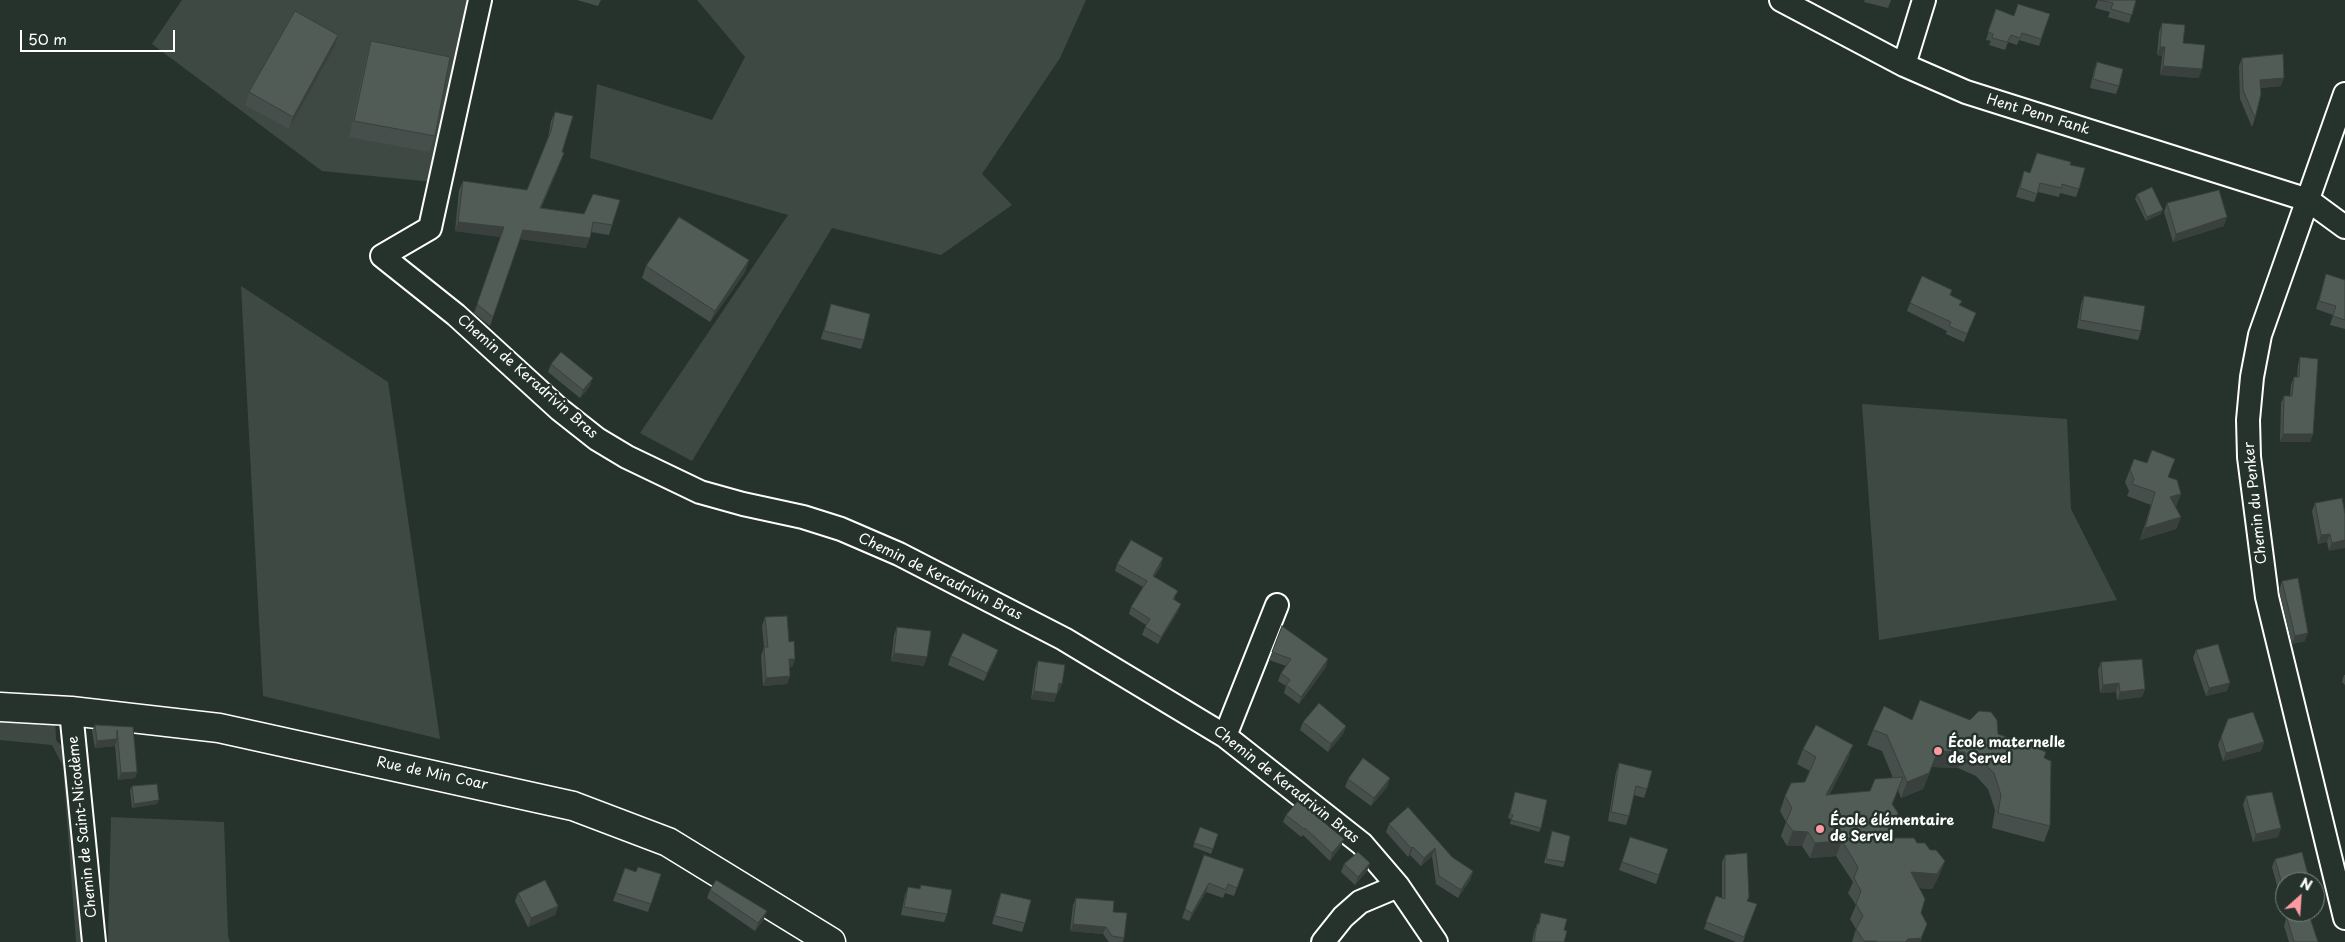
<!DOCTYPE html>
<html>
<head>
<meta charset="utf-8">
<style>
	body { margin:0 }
	#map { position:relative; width:2345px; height:942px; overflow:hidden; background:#26332d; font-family:"Playpen Sans",sans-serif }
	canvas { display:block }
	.north { position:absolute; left:2275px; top:872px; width:50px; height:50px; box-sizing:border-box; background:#26332d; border:1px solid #7d8581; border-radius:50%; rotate:26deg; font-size:14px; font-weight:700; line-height:20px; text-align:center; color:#fff }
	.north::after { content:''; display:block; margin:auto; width:18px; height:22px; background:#ff9aa2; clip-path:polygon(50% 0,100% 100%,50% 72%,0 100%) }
	.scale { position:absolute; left:20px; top:30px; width:155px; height:22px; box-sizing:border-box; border:2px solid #fff; border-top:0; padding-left:6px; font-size:15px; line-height:18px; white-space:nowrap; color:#fff; -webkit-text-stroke:4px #26332d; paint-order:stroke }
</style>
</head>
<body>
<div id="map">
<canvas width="2345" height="942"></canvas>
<div class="north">N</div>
<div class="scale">50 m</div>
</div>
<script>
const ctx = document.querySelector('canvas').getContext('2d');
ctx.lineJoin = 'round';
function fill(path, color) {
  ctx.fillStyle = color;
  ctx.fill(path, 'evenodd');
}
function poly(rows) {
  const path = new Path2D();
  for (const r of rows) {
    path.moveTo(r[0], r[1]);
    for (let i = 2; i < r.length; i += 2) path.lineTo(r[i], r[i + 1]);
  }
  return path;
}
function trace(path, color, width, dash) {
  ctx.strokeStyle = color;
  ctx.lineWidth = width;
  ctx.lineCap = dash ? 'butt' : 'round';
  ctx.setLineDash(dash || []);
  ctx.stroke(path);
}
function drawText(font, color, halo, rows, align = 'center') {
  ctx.font = font + ' "Playpen Sans",sans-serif';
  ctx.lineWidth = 5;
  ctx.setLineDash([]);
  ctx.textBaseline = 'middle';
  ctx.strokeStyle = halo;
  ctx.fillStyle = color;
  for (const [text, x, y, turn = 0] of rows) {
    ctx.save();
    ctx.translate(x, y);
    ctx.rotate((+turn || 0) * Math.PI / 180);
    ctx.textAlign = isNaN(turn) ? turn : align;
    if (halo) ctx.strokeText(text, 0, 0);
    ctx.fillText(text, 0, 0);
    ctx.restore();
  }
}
const green = poly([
	[182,0,486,0,443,183,322,171,152,44],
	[697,0,1086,0,1060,58,982,174,1012,205,941,255,832,228,692,461,640,433,788,215,590,158,597,84,712,120,745,57],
	[241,286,388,382,440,739,263,696],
	[1862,404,2067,419,2071,509,2117,600,1879,640],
	[55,718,56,740,67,752,79,882,82,942,76,942,63,766,52,745,0,740,0,719],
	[111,817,224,822,228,936,230,942,108,942]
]);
const minor = poly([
	[480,0,430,228,382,256,456,315,559,409,597,439,627,457,700,492,743,504,803,517,841,529,899,554,1064,639,1225,736,1362,844,1398,886,1436,942],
	[1781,0,1904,65,1966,92,2308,200,2345,227],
	[1904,65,1924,0],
	[2345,94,2260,335,2252,377,2248,420,2249,457,2267,597,2345,918],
	[71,711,94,942],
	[1225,736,1277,605],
	[1323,942,1343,917,1360,902,1398,886]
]);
const tertiary = poly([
	[0,707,71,711,219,728,573,806,668,842,831,942]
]);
const wall = poly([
	[577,0,601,0,598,6],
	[1865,0,1891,0,1888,8,1864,2],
	[2098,0,2136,0,2129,23,2108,17,2110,12,2095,8],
	[1996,9,2014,16,2050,14,2039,46,2019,40,2017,45,2008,42,2005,50,1989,45,1991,41,1986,40],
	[2162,23,2199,78,2160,75,2162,56,2157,55,2159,32],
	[371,41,435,136,429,152,349,137,366,57],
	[334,48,289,129,245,105,249,92],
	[2242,58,2281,86,2261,88,2255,118,2252,127,2240,99,2239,66],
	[2097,62,2119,86,2116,94,2090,88,2094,70],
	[555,112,562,152,564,153,541,208,584,214,620,200,609,235,591,232,586,248,520,239,490,326,474,313,501,237,455,231,459,190,463,181,527,190,548,138,551,121],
	[2070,165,2079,189,2076,197,2060,193,2059,197,2038,192,2034,202,2016,197,2024,171,2030,173],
	[2137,194,2161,214,2146,221,2135,199],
	[2167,203,2224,226,2173,242,2164,212],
	[749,260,745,272,710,322,642,278,646,266],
	[2326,274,2345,280,2345,329,2330,325,2333,315,2316,309],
	[1950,295,1960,305,1976,313,1964,342,1946,334,1947,331,1907,311,1910,303],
	[2084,296,2141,331,2138,340,2077,328,2081,304],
	[831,304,864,340,861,349,821,339],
	[2300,357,2313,434,2310,442,2280,442,2281,403,2284,396,2290,396,2291,385,2294,377,2297,377,2298,365],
	[551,364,590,386,580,398,548,372],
	[2134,459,2168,477,2181,494,2176,506,2175,506,2181,517,2176,529,2140,540,2151,505,2127,496,2129,491,2125,482],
	[2315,503,2345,514,2329,551,2327,542,2318,544,2312,511],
	[1117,564,1161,566,1154,577,1175,598,1174,600,1181,604,1178,611,1158,644,1142,635,1146,625,1129,614,1131,607,1143,587,1115,571],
	[2282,581,2305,641,2292,644,2279,590],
	[765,617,789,642,795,659,792,667,789,667,790,676,787,684,763,686,761,656,764,647,762,626],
	[1282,626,1326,667,1299,704,1284,693,1286,686,1278,681,1281,673,1286,666,1269,660],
	[897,627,924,666,891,661,894,635],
	[998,650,995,658,984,681,948,665,951,656],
	[2196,650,2227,691,2206,696,2193,658],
	[1038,661,1059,692,1057,692,1054,702,1031,699,1035,669],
	[2101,662,2145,689,2142,697,2117,700,2116,692,2100,693,2098,670],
	[2344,675,2345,675,2345,685,2342,682],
	[1912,720,1998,734,2034,747,2044,758,2050,826,2044,842,1992,828,1995,810,1988,789,1976,776,1958,768,1932,767,1923,789,1901,798,1898,790,1892,805,1889,838,1917,843,1930,850,1945,861,1939,876,1932,889,1919,888,1922,939,1920,942,1852,942,1856,929,1850,919,1856,905,1848,893,1853,882,1836,856,1810,858,1802,846,1787,846,1781,836,1786,822,1780,811,1785,796,1805,782,1810,771,1797,764,1803,749,1848,759,1829,795,1870,791,1893,778,1882,751,1867,745,1873,730],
	[1303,722,1346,726,1343,734,1328,752,1300,730],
	[95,725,133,727,137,772,135,778,118,780,115,745,115,746,95,748,92,731],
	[2221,737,2264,742,2261,751,2223,761,2218,745],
	[1619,763,1647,789,1644,798,1634,795,1629,816,1626,825,1608,821,1616,772],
	[1390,778,1387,787,1371,806,1345,787,1348,779],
	[132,786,157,804,132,808,130,790],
	[1515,792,1541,828,1539,832,1510,824,1511,819,1508,818],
	[2246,796,2281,828,2278,837,2253,842,2243,805],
	[1286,815,1344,839,1341,846,1330,861,1303,835,1301,837,1283,822],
	[1389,824,1452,857,1473,871,1470,880,1458,898,1436,884,1432,856,1421,866,1410,855,1408,857,1386,832],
	[1200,827,1218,834,1211,854,1193,847],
	[1552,831,1565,862,1563,867,1544,863],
	[1630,837,1668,849,1656,884,1619,870],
	[1204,855,1244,869,1234,896,1225,893,1223,898,1206,892,1189,921,1182,918],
	[1725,855,1747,901,1757,904,1743,942,1736,942,1704,929,1716,896,1722,898,1722,862],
	[2275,859,2285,882,2285,912,2308,912,2318,942,2289,942,2284,926,2286,919,2272,867],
	[1370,863,1367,871,1355,885,1341,872,1344,864],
	[625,868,636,872,661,874,648,912,613,901],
	[921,885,947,914,944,922,901,915,905,895,908,887,920,889],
	[710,890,764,919,755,931,707,898],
	[518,893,558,906,555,915,528,927,515,901],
	[1001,893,1025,923,1022,932,992,924,998,901],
	[1076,898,1113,912,1124,938,1123,942,1109,942,1103,934,1070,931,1073,905],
	[1541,913,1564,930,1564,942,1532,942,1534,932,1537,924,1538,924]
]);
const shadedWall = poly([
	[338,35,334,48,289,129,293,117],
	[2160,47,2165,47,2162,56,2157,55],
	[2163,66,2202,69,2199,78,2160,75],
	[2284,78,2281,86,2257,88,2260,80],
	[564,153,561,162,537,218,540,208],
	[2163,210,2161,214,2146,221,2147,217],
	[2227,217,2224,226,2173,242,2176,234],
	[458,222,504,227,501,237,455,231],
	[523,230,590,238,586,248,520,239],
	[749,260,745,272,710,322,715,311],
	[593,378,590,386,580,398,583,390],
	[2283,434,2313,434,2310,442,2280,442],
	[2181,494,2176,506,2166,509,2170,497],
	[2181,517,2176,529,2140,540,2145,528],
	[2330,534,2327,542,2318,544,2321,535],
	[2345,540,2345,548,2329,551,2332,543],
	[1163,558,1161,566,1150,584,1153,576],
	[1181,604,1178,611,1158,644,1161,637],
	[2308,633,2305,641,2292,644,2295,636],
	[998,650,995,658,984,681,987,673],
	[894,653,927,657,924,666,891,661],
	[789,659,795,659,792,667,786,668],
	[1328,659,1326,667,1299,704,1301,697],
	[790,676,787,684,763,686,766,678],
	[1059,683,1062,684,1059,692,1056,692],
	[2119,683,2116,692,2100,693,2103,685],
	[2230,683,2227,691,2206,696,2209,688],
	[2145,689,2142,697,2117,700,2120,692],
	[1034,691,1057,694,1054,702,1031,699],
	[1346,726,1343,734,1328,752,1331,744],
	[117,739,115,746,95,748,97,741],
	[2264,742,2261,751,2223,761,2226,753],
	[1853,745,1848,759,1820,810,1826,795],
	[1938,751,1964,752,1958,768,1932,767,1923,789,1901,798,1907,782],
	[137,772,135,778,118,780,121,773],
	[1390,778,1387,787,1371,806,1374,798],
	[159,800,157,804,132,808,134,804],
	[2281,828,2278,837,2253,842,2256,834],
	[1793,831,1808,832,1802,846,1787,846],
	[1344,839,1341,846,1330,861,1332,853],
	[1842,841,1836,856,1810,858,1815,843],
	[1413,847,1410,855,1408,857,1411,848],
	[1435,848,1432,856,1421,866,1424,858],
	[1945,861,1939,876,1932,889,1905,887,1911,872],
	[1370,863,1367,871,1355,885,1358,877],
	[1473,871,1470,880,1458,898,1461,890],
	[1209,883,1206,892,1189,921,1192,913],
	[558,906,555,915,528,927,531,918],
	[767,911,764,919,755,931,758,923],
	[1073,924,1106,927,1103,934,1070,931],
	[1927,924,1920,942,1905,942,1908,939],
	[1864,941,1876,941,1876,942,1864,942]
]);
const building = poly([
	[2099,0,2136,0,2132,15,2111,9,2113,3,2099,0],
	[2018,4,2050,14,2041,39,2022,33,2020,38,2011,35,2007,42,1992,38,1993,34,1988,32,1996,9,2014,16,2018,4],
	[295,11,338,35,293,117,249,92,295,11],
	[2162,23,2185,25,2183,43,2205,45,2202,69,2163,66,2165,47,2160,47,2162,23],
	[371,41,450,57,435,136,354,121,371,41],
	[2283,54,2284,78,2260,80,2261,94,2255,118,2243,90,2242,58,2283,54],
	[2097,62,2123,69,2119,86,2093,79,2097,62],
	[555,112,573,116,562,152,564,153,540,208,584,214,593,194,620,200,612,225,593,222,590,238,523,230,493,317,477,304,504,227,458,222,463,181,527,190,551,131,555,112],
	[2037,153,2071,162,2070,165,2085,168,2079,189,2062,184,2062,188,2040,183,2037,194,2020,188,2024,171,2030,173,2037,153],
	[2152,187,2163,210,2147,217,2137,194,2152,187],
	[2219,190,2227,217,2176,234,2167,203,2219,190],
	[679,217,749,260,715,311,646,266,679,217],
	[2326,274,2345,280,2345,320,2333,316,2336,306,2319,301,2326,274],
	[1922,276,1952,290,1950,295,1962,301,1959,305,1976,313,1967,334,1949,326,1951,322,1910,303,1922,276],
	[2084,296,2145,306,2141,331,2080,320,2084,296],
	[831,304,870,314,864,340,824,331,831,304],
	[561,352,593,378,583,390,551,364,561,352],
	[2300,357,2318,359,2313,434,2283,434,2284,396,2292,396,2294,377,2299,377,2300,357],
	[2152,450,2175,459,2168,477,2177,480,2181,494,2170,497,2181,517,2145,528,2155,492,2132,484,2134,479,2130,470,2134,459,2147,463,2152,450],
	[2342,498,2345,514,2345,540,2332,543,2330,534,2321,535,2315,503,2342,498],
	[1131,540,1163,558,1153,576,1178,591,1173,599,1181,604,1161,637,1145,627,1150,619,1131,607,1147,581,1117,564,1131,540],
	[2298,578,2308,633,2295,636,2282,581,2298,578],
	[787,616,789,642,794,641,795,659,789,659,790,676,766,678,764,647,768,647,765,617,787,616],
	[1282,626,1328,659,1301,697,1286,685,1290,680,1281,673,1291,659,1272,652,1282,626],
	[897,627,931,631,927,657,894,653,897,627],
	[963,633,998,650,987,673,951,656,963,633],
	[2218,644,2230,683,2209,688,2196,650,2218,644],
	[2142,659,2145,689,2120,692,2119,683,2103,685,2101,662,2142,659],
	[1038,661,1065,665,1062,684,1059,683,1057,694,1034,691,1038,661],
	[1920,700,1970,720,1979,711,1991,712,1997,720,1998,734,2023,743,2031,740,2034,747,2046,752,2044,758,2051,761,2050,826,1998,813,2001,795,1994,773,1981,760,1964,752,1938,751,1929,773,1907,782,1887,735,1873,730,1884,706,1912,720,1920,700],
	[1319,703,1346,726,1331,744,1303,722,1319,703],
	[2253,712,2264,742,2226,753,2221,737,2228,719,2253,712],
	[95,725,133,727,137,772,121,773,117,730,117,739,97,741,95,725],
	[1816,725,1853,745,1826,795,1870,791,1875,779,1903,777,1892,804,1898,813,1889,838,1914,838,1917,843,1925,843,1930,850,1936,850,1945,861,1937,874,1911,872,1925,899,1921,913,1927,924,1921,938,1908,939,1905,942,1878,942,1876,941,1864,941,1856,929,1863,916,1856,904,1861,891,1854,878,1858,867,1842,841,1815,843,1808,832,1793,831,1786,822,1792,808,1785,796,1791,783,1805,782,1816,757,1803,749,1816,725],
	[1363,758,1390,778,1374,798,1348,779,1363,758],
	[1619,763,1652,771,1647,789,1636,786,1629,816,1611,812,1619,763],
	[157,784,159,800,134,804,132,786,157,784],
	[1515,792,1547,800,1541,828,1511,820,1513,815,1510,814,1515,792],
	[2272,792,2281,828,2256,834,2246,796,2272,792],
	[1298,801,1344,839,1332,853,1305,828,1304,829,1286,815,1298,801],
	[1408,807,1452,857,1473,871,1461,890,1439,876,1435,848,1424,858,1413,847,1411,848,1389,824,1408,807],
	[1200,827,1218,834,1213,849,1194,843,1200,827],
	[1552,831,1570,836,1565,862,1546,859,1552,831],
	[1630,837,1668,849,1659,875,1622,862,1630,837],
	[1358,852,1370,863,1358,877,1344,864,1358,852],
	[2302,852,2310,882,2285,882,2285,895,2275,859,2302,852],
	[1747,853,1749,897,1747,901,1757,904,1744,937,1706,922,1716,896,1725,899,1725,855,1747,853],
	[1204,855,1244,869,1237,888,1228,884,1226,890,1209,883,1192,913,1185,909,1204,855],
	[638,867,661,874,651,904,616,893,625,868,636,872,638,867],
	[545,880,558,906,531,918,518,893,545,880],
	[716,880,767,911,758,923,710,890,716,880],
	[921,885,952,890,947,914,904,907,908,887,920,889,921,885],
	[1001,893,1031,900,1025,923,995,916,1001,893],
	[1076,898,1114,901,1113,912,1127,913,1124,938,1112,936,1106,927,1073,924,1076,898],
	[2290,912,2308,912,2318,942,2294,942,2287,918,2291,917,2290,912],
	[1541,913,1567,919,1564,930,1567,931,1564,942,1534,942,1537,924,1539,924,1541,913]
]);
const markers = [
	[1938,751,5,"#ff9aa2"],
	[1820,829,5,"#ff9aa2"]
];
const streetNames = [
	["Hent Penn Fank",2038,115,17],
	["Chemin de Keradrivin Bras",527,377,41],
	["Chemin du Penker",2256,503,-96],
	["Chemin de Keradrivin Bras",940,577,26],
	["Rue de Min Coar",432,774,12],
	["Chemin de Keradrivin Bras",1286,785,38],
	["Chemin de Saint-Nicodème",83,827,-96]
];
const poiNames = [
	["École maternelle",1948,743],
	["de Servel",1948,759],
	["École élémentaire",1830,821],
	["de Servel",1830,837]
];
fill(green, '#3e4944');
trace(minor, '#fff', 26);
trace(tertiary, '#fff', 31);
trace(minor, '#26332d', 22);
trace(tertiary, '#26332d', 28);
fill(wall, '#464f4b');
fill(shadedWall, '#39403d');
fill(building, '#515c57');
trace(building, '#39403d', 1);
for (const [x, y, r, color] of markers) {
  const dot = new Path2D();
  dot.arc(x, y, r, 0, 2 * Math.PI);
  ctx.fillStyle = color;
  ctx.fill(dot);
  trace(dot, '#26332d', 2);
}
drawText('14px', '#fff', '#26332d', streetNames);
drawText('bold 14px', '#fff', '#26332d', poiNames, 'left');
</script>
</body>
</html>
